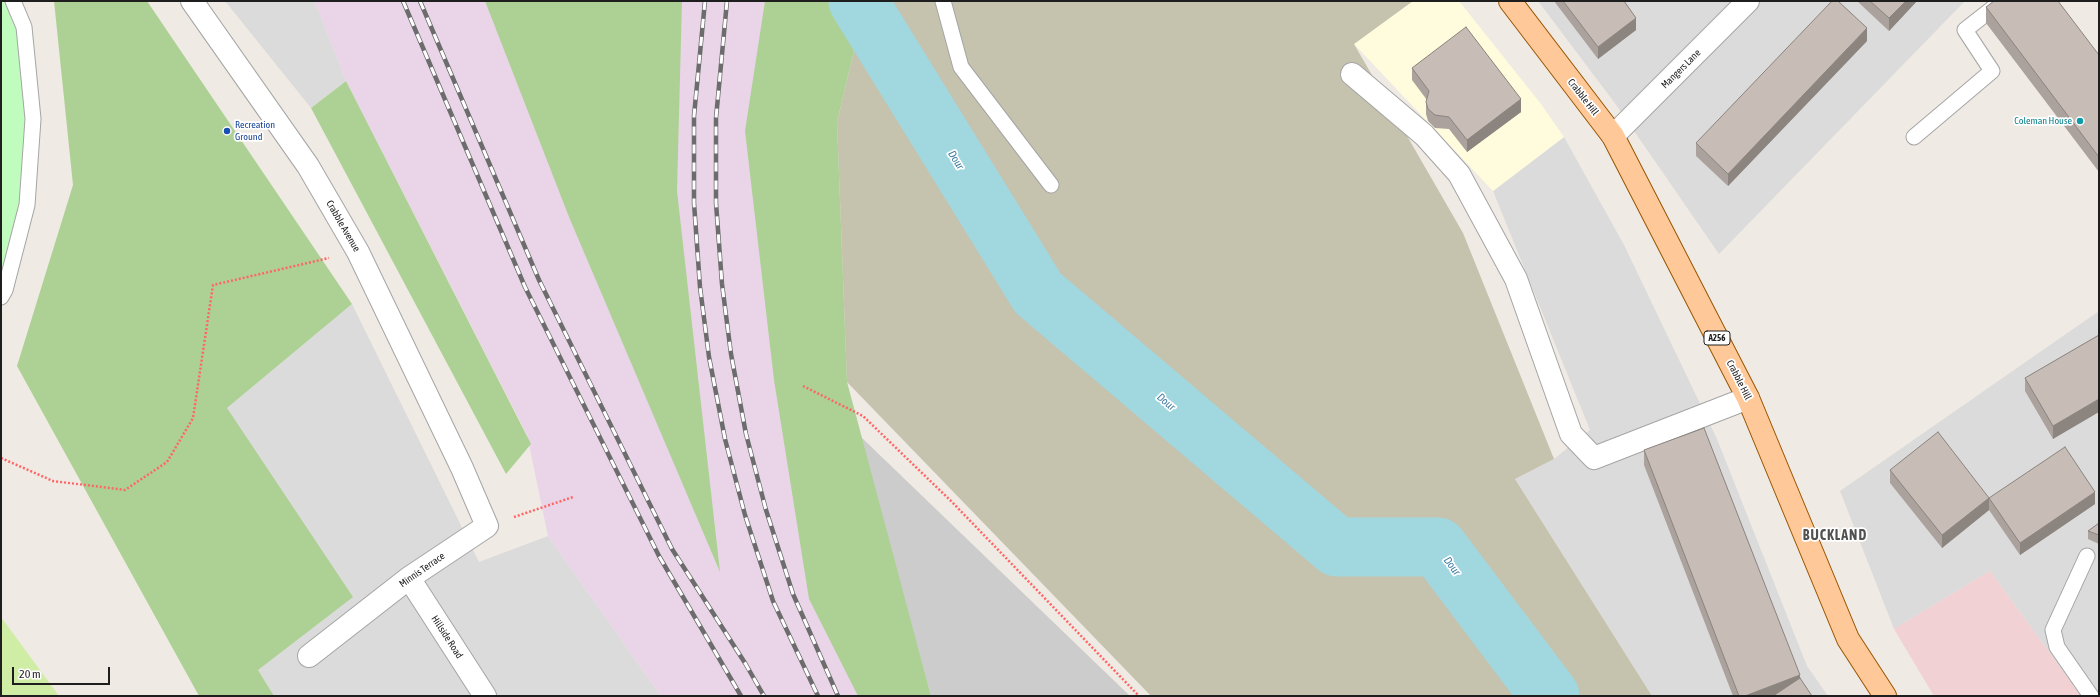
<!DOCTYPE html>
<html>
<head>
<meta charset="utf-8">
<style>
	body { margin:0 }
	#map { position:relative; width:2100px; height:697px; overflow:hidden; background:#efeae3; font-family:"Asap Condensed",sans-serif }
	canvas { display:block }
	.frame { position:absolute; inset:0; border:2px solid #1e1e1e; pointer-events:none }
	.scale { position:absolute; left:12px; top:667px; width:98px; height:18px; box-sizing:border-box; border:2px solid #1e1e1e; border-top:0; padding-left:5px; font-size:12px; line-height:14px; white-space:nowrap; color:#1e1e1e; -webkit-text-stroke:3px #fff; paint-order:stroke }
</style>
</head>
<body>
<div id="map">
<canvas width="2100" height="697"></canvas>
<div class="frame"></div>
<div class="scale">20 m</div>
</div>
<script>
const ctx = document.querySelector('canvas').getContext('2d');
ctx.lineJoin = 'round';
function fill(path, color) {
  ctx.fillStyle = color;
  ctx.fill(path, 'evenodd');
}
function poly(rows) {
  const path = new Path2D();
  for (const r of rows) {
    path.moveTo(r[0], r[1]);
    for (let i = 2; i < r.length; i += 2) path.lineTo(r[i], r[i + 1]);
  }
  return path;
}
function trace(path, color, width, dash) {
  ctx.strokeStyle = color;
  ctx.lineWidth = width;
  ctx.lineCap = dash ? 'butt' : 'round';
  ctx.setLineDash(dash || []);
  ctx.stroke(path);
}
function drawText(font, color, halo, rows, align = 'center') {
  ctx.font = font + ' "Asap Condensed",sans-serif';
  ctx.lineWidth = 3.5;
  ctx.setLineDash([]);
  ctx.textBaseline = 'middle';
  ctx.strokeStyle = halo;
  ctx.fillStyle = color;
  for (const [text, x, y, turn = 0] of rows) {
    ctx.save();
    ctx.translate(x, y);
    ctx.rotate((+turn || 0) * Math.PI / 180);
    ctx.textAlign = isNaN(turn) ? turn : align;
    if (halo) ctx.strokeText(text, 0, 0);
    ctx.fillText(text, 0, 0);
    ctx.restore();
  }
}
const residential = poly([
	[225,1,315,1,346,81,311,108],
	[1538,1,1965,1,1719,254,1614,102],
	[1564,137,1624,245,1717,439,1807,666,1828,696,1652,696,1515,479,1554,459,1590,430,1493,191],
	[352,304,479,562,548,536,661,696,274,696,258,670,227,408],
	[2099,311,2099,696,2081,696,1990,571,1894,629,1840,491]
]);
const commercial = poly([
	[1990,571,2081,696,1934,696,1894,629]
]);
const industrial = poly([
	[315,1,866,1,837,122,847,382,931,696,661,696,548,536,527,435,346,81]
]);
const education = poly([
	[1413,1,1459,1,1541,104,1564,137,1493,191,1354,44]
]);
const religious = poly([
	[860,436,1130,696,931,696]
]);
const construction = poly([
	[866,1,1413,1,1354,44,1463,233,1554,459,1515,479,1652,696,1151,696,847,382,837,122]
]);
const grass = poly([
	[1,617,59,696,1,696]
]);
const forest = poly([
	[54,1,147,1,352,304,227,408,353,597,258,670,274,696,199,696,17,366,73,185],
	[485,1,682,1,677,191,720,572,569,217],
	[765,1,866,1,837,122,847,382,931,696,858,696,809,599,774,380,745,131],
	[346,81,531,444,506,474,311,108]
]);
const park = poly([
	[1,1,13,1,33,119,27,205,1,297]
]);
const river = poly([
	[858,1,1038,293,1337,547,1438,547,1550,696]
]);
const path = poly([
	[803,386,863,416,952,502,1139,696],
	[1,458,53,481,125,490,167,462,193,418,213,285,329,258],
	[514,517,573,497]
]);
const service = poly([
	[943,1,961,67,1051,185],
	[1914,137,1992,71,1965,30,2002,1],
	[1,297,5,290,27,205,33,119,24,27,13,1],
	[2087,556,2053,630,2057,647,2091,696]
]);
const minor = poly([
	[192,1,308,166,358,252,462,468,487,526,409,578,309,656],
	[1352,74,1424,135,1459,174,1516,279,1571,434,1594,458,1748,398],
	[1613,136,1748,1],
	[409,578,485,696]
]);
const primary = poly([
	[1510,1,1613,136,1748,398,1848,639,1885,696]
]);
const rail = poly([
	[403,1,525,287,659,556,741,696],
	[420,1,539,280,672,549,745,663,764,696],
	[705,1,694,116,694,203,700,287,709,357,725,439,745,515,773,601,818,696],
	[727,1,716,118,716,203,722,284,731,354,746,434,766,510,793,594,838,696]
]);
const wall = poly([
	[1554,1,1624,1,1636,30,1598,59],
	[1857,1,1917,1,1889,31],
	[1986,7,2099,55,2099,172,1986,23],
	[1867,41,1728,186,1696,156,1696,143],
	[1412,68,1521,112,1467,152,1449,129,1435,128,1428,121,1426,114,1426,102,1427,100,1412,80],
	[2099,335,2053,439,2025,391,2025,378],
	[1644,450,1800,678,1812,696,1733,696,1644,465],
	[1890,470,1989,498,2095,504,2020,555,1989,510,1942,548,1890,483],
	[2099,523,2099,544,2088,539,2088,531]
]);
const shadedWall = poly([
	[1906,1,1917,1,1889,31,1889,18],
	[1636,18,1636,30,1598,59,1598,47],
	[1867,28,1867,41,1728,186,1728,174],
	[1521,99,1521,112,1467,152,1467,140],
	[2099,399,2099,412,2053,439,2053,426],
	[2095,492,2095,504,2020,555,2020,543],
	[1989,498,1989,510,1942,548,1942,535],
	[1800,675,1800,690,1785,696,1745,696]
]);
const building = poly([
	[1563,1,1624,1,1636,18,1598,47,1563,1],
	[1832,1,1838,1,1867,28,1728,174,1696,143,1832,1],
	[1870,1,1906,1,1889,18,1870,1],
	[1994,1,2058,1,2099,55,2099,157,1986,7,1994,1],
	[1466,27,1521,99,1467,140,1449,117,1435,115,1428,109,1426,102,1429,91,1412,68,1466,27],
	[2099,335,2099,399,2053,426,2025,378,2099,335],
	[1704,428,1800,675,1745,696,1739,696,1644,450,1704,428],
	[1938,432,1989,498,1942,535,1890,470,1938,432],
	[2065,447,2095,492,2020,543,1989,498,2065,447],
	[2099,523,2099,535,2088,531,2099,523],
	[1800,678,1812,696,1773,696,1800,678]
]);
const markers = [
	[2080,121,4,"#0f9aa8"],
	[227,131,4,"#1a4fb4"]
];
const shields = [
	[1717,338,26]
];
const shieldNames = [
	["A256",1717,338]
];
const streetNames = [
	["Mangers Lane",1681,69,-45],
	["Crabble Hill",1583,97,52],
	["Crabble Avenue",343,226,60],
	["Crabble Hill",1739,380,63],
	["Minnis Terrace",422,570,-35],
	["Hillside Road",447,637,57]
];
const cultureNames = [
	["Coleman House",2072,121]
];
const transitNames = [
	["Recreation",235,125],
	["Ground",235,137]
];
const waterNames = [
	["Dour",956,160,58],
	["Dour",1166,402,40],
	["Dour",1452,566,53]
];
const districtNames = [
	["BUCKLAND",1835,536]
];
fill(residential, '#dcdbdb');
fill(commercial, '#f1d1d3');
fill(industrial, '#e9d5e7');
fill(education, '#fffbdd');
fill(religious, '#ccc');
fill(construction, '#c5c2ae');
fill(grass, '#d0eda6');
fill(forest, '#add195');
fill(park, '#bffcbd');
trace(river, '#a1d8e0', 59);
trace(service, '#a5a5a5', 17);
trace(minor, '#a5a5a5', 24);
trace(primary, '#985500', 24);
trace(path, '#ff6565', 2.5, [2, 2]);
trace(service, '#fff', 15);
trace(minor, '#fff', 22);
trace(primary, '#ffc899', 22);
trace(rail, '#6c6c6c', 4.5);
trace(rail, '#fff', 3, [9]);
fill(wall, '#aba29d');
fill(shadedWall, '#8b847f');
fill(building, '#c7bcb6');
trace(building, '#8b847f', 1);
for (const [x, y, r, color] of markers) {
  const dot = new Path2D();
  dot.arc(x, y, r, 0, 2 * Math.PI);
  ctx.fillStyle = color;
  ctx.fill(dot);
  trace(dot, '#fff', 1.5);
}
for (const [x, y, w] of shields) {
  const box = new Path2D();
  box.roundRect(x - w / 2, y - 7, w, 14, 3);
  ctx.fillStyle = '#fff';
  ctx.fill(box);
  trace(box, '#1e1e1e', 1);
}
drawText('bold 9px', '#1e1e1e', null, shieldNames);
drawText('10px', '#1e1e1e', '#fff', streetNames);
drawText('10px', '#0d838f', '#fff', cultureNames, 'right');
drawText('10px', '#164399', '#fff', transitNames, 'left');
drawText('italic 11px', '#407ca3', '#fff', waterNames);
ctx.letterSpacing = '1px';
drawText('bold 14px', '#515151', '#fff', districtNames);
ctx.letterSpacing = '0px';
</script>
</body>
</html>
